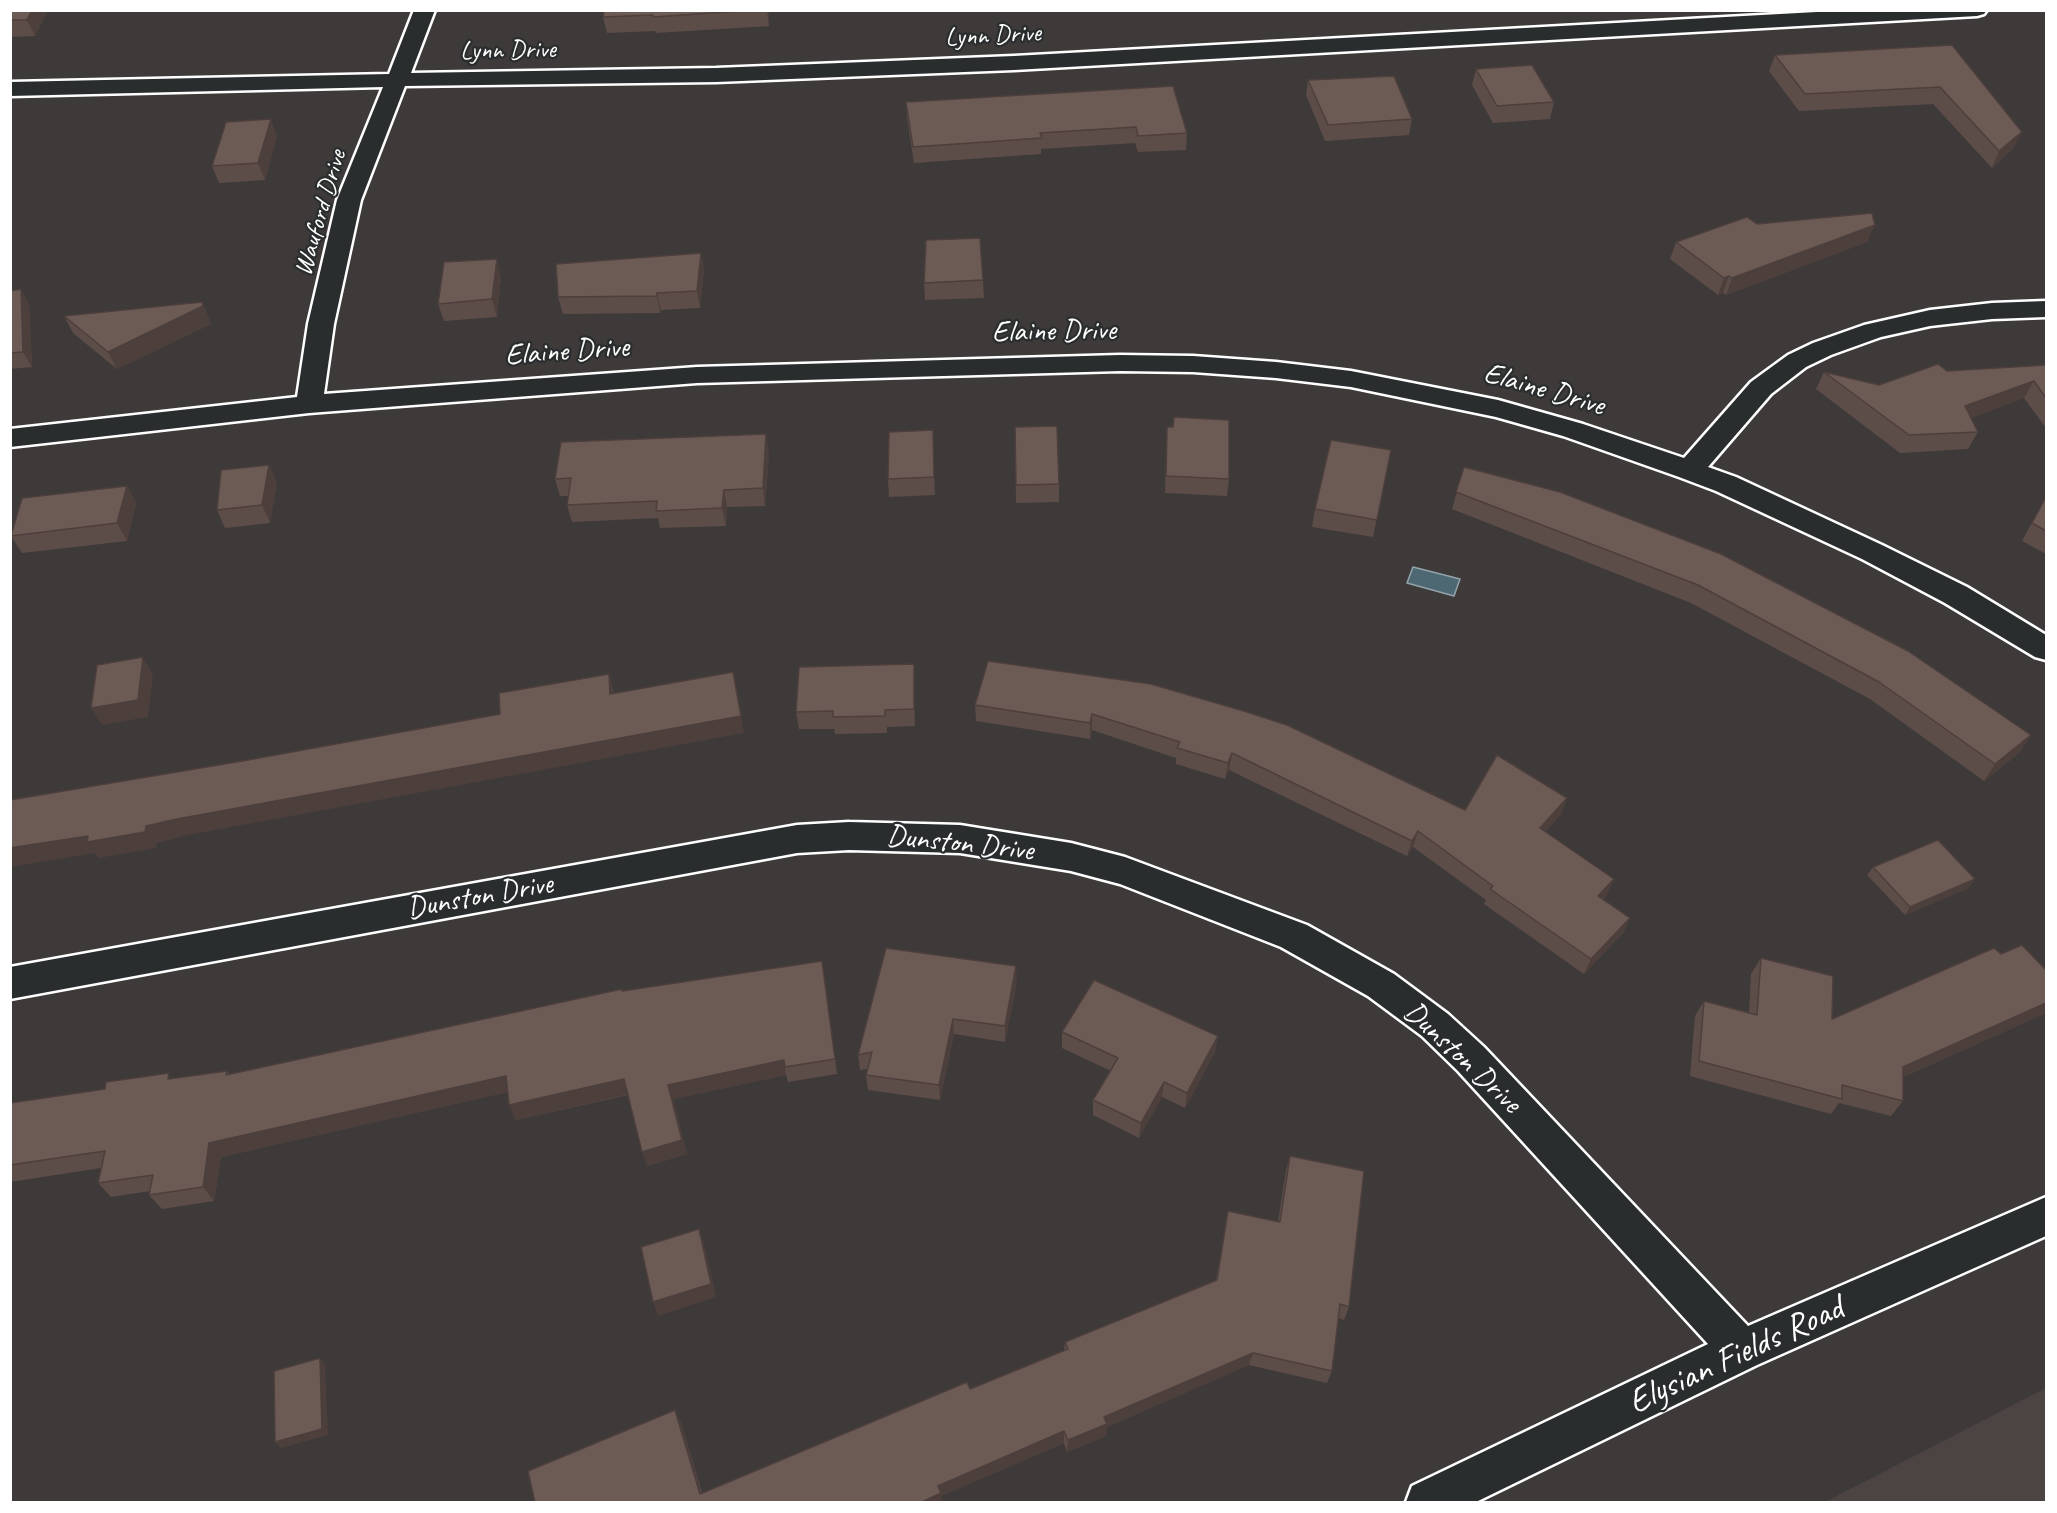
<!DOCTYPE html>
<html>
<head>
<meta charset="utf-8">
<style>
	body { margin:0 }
	#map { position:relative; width:2057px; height:1513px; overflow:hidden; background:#3e3a3a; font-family:Caveat,sans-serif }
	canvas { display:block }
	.frame { position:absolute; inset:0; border:12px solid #fff; pointer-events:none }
</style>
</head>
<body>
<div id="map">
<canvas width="2057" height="1513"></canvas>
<div class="frame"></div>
</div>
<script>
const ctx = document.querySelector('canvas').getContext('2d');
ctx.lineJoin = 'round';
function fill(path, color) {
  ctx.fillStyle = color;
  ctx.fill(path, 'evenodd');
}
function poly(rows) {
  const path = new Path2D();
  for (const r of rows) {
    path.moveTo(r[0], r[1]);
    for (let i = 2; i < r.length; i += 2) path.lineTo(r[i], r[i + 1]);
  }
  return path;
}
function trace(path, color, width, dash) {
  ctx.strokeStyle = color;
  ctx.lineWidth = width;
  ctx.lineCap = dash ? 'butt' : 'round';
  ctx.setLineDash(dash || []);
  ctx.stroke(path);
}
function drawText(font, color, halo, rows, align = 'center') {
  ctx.font = font + ' Caveat,sans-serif';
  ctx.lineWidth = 4.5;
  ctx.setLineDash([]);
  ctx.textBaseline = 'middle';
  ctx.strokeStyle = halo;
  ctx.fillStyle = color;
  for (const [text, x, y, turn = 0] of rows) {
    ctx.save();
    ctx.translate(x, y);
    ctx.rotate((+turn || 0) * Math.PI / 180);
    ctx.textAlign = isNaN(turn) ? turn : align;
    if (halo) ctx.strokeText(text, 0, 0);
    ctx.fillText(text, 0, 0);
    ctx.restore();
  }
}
const built = poly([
	[2046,1388,2046,1502,1825,1502]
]);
const water = poly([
	[1413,567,1460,579,1454,596,1407,583,1413,567]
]);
const minor = poly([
	[414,10,435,10,411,73,716,68,1014,56,1853,10,1987,10,1984,14,1977,16,1014,70,716,82,405,86,361,200,334,324,324,394,697,367,1120,355,1193,356,1276,362,1351,371,1498,400,1583,424,1684,458,1751,382,1788,355,1813,343,1864,325,1930,310,1992,303,2046,301,2046,317,1992,319,1930,326,1881,337,1831,355,1806,367,1771,394,1708,467,1736,477,1882,545,1967,587,2046,635,2046,660,2035,657,1945,603,1862,559,1716,491,1679,477,1563,436,1496,417,1351,387,1276,378,1193,372,1120,371,697,383,309,413,10,447,10,429,297,397,308,324,337,200,383,87,10,96,10,82,389,74,414,10],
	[849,822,960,825,1071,843,1125,857,1307,925,1394,974,1448,1014,1484,1047,1748,1326,2046,1197,2046,1236,1757,1365,1476,1502,1406,1502,1412,1486,1708,1344,1458,1071,1422,1036,1368,996,1281,947,1120,884,1071,871,960,853,849,850,797,853,10,999,10,967,797,825,849,822]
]);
const wall = poly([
	[10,10,48,10,35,36,10,37],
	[604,10,769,10,769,26,656,33,655,31,607,33,603,17],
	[1952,45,2014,148,1992,168,1933,104,1799,111,1769,71,1775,55],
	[1476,69,1554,102,1550,119,1493,123,1472,85],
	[1308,80,1412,119,1409,135,1325,141,1306,95],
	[1173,86,1187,133,1186,150,1138,152,1135,143,1041,149,1041,154,914,163,907,118,906,102],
	[277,136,265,180,219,183,212,166],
	[1757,224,1867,242,1726,295,1723,293,1718,295,1670,259,1676,242],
	[701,253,704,270,700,308,661,310,660,313,563,314,558,297],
	[501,277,497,317,444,321,438,304],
	[983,280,984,298,925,300,924,283],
	[10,291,29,304,32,367,10,369],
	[202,302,211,324,117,369,73,333,64,316],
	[2046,365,2046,428,2024,398,1971,418,1978,432,1968,449,1900,453,1816,389,1824,372,1879,385,1947,371],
	[1174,417,1229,479,1227,496,1165,493,1167,427,1173,427],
	[1015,427,1059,484,1059,502,1016,503],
	[933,448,935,495,889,497,888,479],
	[1391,450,1373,537,1312,527,1315,509],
	[769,452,765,506,727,507,726,526,660,528,658,518,572,522,567,505,569,496,560,496,555,479],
	[1464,467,2031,735,2020,752,1984,781,1870,699,1691,603,1452,509],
	[277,482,270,523,225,528,217,510],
	[127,486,136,503,127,541,22,553,11,536],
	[2046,497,2046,554,2022,541],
	[988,661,1465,810,1567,798,1561,814,1545,832,1607,895,1603,899,1630,918,1623,933,1584,974,1484,904,1486,900,1413,847,1407,856,1229,770,1225,779,1176,764,1176,758,1092,730,1090,739,976,721,975,705],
	[914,664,915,681,915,726,887,727,887,733,835,734,834,729,799,729,796,712],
	[1873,867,1969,888,1905,915,1867,875],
	[2001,954,2046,970,2046,1013,1903,1077,1903,1101,1891,1116,1839,1103,1831,1114,1690,1076,1695,1016,1704,1001,1749,1012,1751,974,1761,958,1832,1019],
	[825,977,837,1074,788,1082,786,1075,673,1099,687,1154,647,1166,628,1095,516,1120,509,1105,508,1092,221,1157,214,1201,162,1209,149,1195,150,1191,111,1197,98,1183,101,1168,10,1182,10,1103,227,1071,229,1074,623,991],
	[1017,982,1005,1042,954,1034,940,1100,868,1090,866,1075,868,1069,860,1070,858,1055],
	[1062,1032,1218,1036,1215,1052,1185,1108,1162,1097,1139,1138,1093,1115,1093,1100,1111,1071,1062,1048],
	[1290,1156,1349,1307,1344,1320,1338,1318,1332,1371,1327,1383,1249,1365,1107,1427,1106,1436,1067,1452,1064,1443,941,1496,942,1503,535,1503,681,1422,702,1493,970,1389,1064,1350,1065,1342,1216,1280,1228,1211,1278,1222,1286,1170]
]);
const shadedWall = poly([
	[32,10,48,10,35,36,27,20],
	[767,10,769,10,769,26],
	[271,119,277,136,265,180,258,163],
	[2022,132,2014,148,1992,168,1999,151],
	[1875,225,1867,242,1726,295,1732,278],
	[701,253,704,270,700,308,697,291],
	[497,259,501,277,497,317,492,299],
	[1729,276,1723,293,1718,295,1724,278],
	[21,289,29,304,32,367,23,352],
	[657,293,661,310,660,313,657,296],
	[202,302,211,324,117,369,108,352],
	[2034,381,2024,398,1956,424,1965,406],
	[766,434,769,452,765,506,763,488],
	[269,465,277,482,270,523,262,505],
	[127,486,136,503,127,541,117,523],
	[724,490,727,507,726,526,722,508],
	[143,657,153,675,148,717,102,725,91,708],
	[914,664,915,681,915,726,914,709],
	[733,672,744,733,188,835,157,843,156,848,99,858,95,853,10,867,10,848,146,826],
	[609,674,614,691,615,711,610,694],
	[1092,714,1092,730,1090,739,1090,723],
	[2031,735,2020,752,1984,781,1995,764],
	[1232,753,1229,770,1225,779,1228,763],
	[1567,798,1561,814,1534,844,1540,828],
	[1418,831,1413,847,1407,856,1412,841],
	[1614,879,1607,895,1591,911,1598,896],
	[1975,879,1969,888,1905,915,1910,907],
	[1630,918,1623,933,1584,974,1591,959],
	[822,961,825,977,837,1074,835,1059],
	[1016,966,1017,982,1005,1042,1005,1026],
	[2046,1003,2046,1013,1891,1082,1903,1067],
	[953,1019,954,1034,940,1100,939,1085],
	[1218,1036,1215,1052,1185,1108,1187,1093],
	[784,1060,786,1075,673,1099,687,1154,647,1166,642,1152,668,1085],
	[506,1076,513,1091,221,1157,214,1201,203,1187,209,1143],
	[624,1079,629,1094,516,1120,509,1105],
	[1164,1082,1162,1097,1139,1138,1141,1123],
	[699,1229,704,1243,716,1297,658,1316,653,1302],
	[1253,1353,1249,1365,1107,1427,1106,1436,1067,1452,1068,1440,1104,1417],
	[320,1358,325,1365,328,1435,281,1448,275,1442],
	[675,1410,681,1422,704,1503,700,1494],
	[1064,1431,1064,1443,941,1496,942,1503,920,1503,938,1486]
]);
const building = poly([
	[10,10,32,10,27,20,10,20,10,10],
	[604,10,757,10,653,17,653,15,603,17,604,10],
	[1952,45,2022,132,1999,151,1940,87,1805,94,1775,55,1952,45],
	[1532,65,1554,102,1497,106,1476,69,1532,65],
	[1394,76,1412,119,1328,125,1308,80,1394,76],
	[1173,86,1187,133,1138,136,1136,127,1040,133,1042,138,913,147,906,102,1173,86],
	[271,119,258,163,212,166,226,122,271,119],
	[1872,213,1875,225,1732,278,1729,276,1724,278,1676,242,1747,217,1757,224,1872,213],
	[980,238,983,280,924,283,926,240,980,238],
	[701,253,697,291,657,293,657,296,558,297,556,264,701,253],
	[497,259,492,299,438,304,444,262,497,259],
	[21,289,23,352,10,353,10,291,21,289],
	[202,302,203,306,108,352,64,316,202,302],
	[1938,364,1947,371,2046,365,2046,398,2034,381,1965,406,1978,432,1909,435,1824,372,1879,385,1938,364],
	[1174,417,1229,420,1229,479,1166,476,1167,427,1173,427,1174,417],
	[1057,426,1059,484,1016,485,1015,427,1057,426],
	[933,430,934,477,888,479,889,432,933,430],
	[766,434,763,488,724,490,722,508,656,511,657,501,567,505,571,478,555,479,561,442,766,434],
	[1331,440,1391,450,1377,520,1315,509,1331,440],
	[269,465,262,505,217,510,221,470,269,465],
	[1464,467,1560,492,1721,554,1908,651,2031,735,1995,764,1879,682,1698,585,1456,492,1464,467],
	[127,486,117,523,11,536,22,498,127,486],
	[2046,497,2046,531,2032,523,2046,497],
	[143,657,138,700,91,708,97,665,143,657],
	[988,661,1151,684,1247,712,1287,725,1465,810,1497,755,1567,798,1540,828,1614,879,1598,896,1630,918,1591,959,1490,889,1493,886,1418,831,1412,841,1232,753,1228,763,1177,748,1180,742,1092,714,1090,723,975,705,988,661],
	[914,664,914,709,885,710,885,716,833,717,833,711,796,712,799,667,914,664],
	[733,672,741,716,177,819,146,826,145,832,87,842,88,836,10,848,10,800,248,760,500,714,499,693,609,674,610,694,733,672],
	[1938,840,1975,879,1910,907,1873,867,1938,840],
	[2022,945,2046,970,2046,1003,1903,1067,1903,1101,1842,1085,1842,1099,1699,1061,1704,1001,1757,1015,1761,958,1833,976,1832,1019,1994,948,2001,954,2022,945],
	[886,948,1016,966,1005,1026,953,1019,939,1085,866,1075,872,1052,858,1055,886,948],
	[822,961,835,1059,785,1067,784,1060,668,1085,682,1140,642,1152,624,1079,509,1105,506,1076,209,1143,203,1187,149,1195,153,1175,98,1183,105,1151,10,1165,10,1103,105,1089,106,1082,169,1073,168,1079,227,1071,226,1075,622,989,622,991,822,961],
	[1094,980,1218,1036,1187,1093,1164,1082,1141,1123,1093,1100,1118,1058,1062,1032,1094,980],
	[1290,1156,1364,1171,1349,1307,1340,1304,1332,1371,1253,1353,1104,1417,1107,1424,1068,1440,1064,1431,938,1486,941,1493,920,1503,535,1503,528,1471,675,1410,700,1494,967,1382,970,1389,1068,1349,1065,1342,1217,1280,1228,1211,1280,1222,1290,1156],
	[699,1229,711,1284,653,1302,641,1247,699,1229],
	[320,1358,322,1429,275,1442,274,1371,320,1358]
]);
const farStreetnames = [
	["Lynn Drive",993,36,-3],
	["Lynn Drive",508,51,-1],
	["Wauford Drive",321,213,-74]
];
const streetNames = [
	["Elaine Drive",1054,332,-1],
	["Elaine Drive",567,352,-4],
	["Elaine Drive",1544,390,16],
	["Dunston Drive",960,844,6],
	["Dunston Drive",480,897,-10],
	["Dunston Drive",1462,1058,43]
];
const nearStreetnames = [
	["Elysian Fields Road",1736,1356,-25]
];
fill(built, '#4c4442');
fill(water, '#4d6872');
trace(water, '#94a4aa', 1.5);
trace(minor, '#fff', 5);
fill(minor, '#2a2d2e');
fill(wall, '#5d4d49');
fill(shadedWall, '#4c3f3c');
fill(building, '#6c5a55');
trace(building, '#4c3f3c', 1.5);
drawText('26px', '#fff', '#2a2d2e', farStreetnames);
drawText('30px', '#fff', '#2a2d2e', streetNames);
drawText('36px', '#fff', '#2a2d2e', nearStreetnames);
</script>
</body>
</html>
